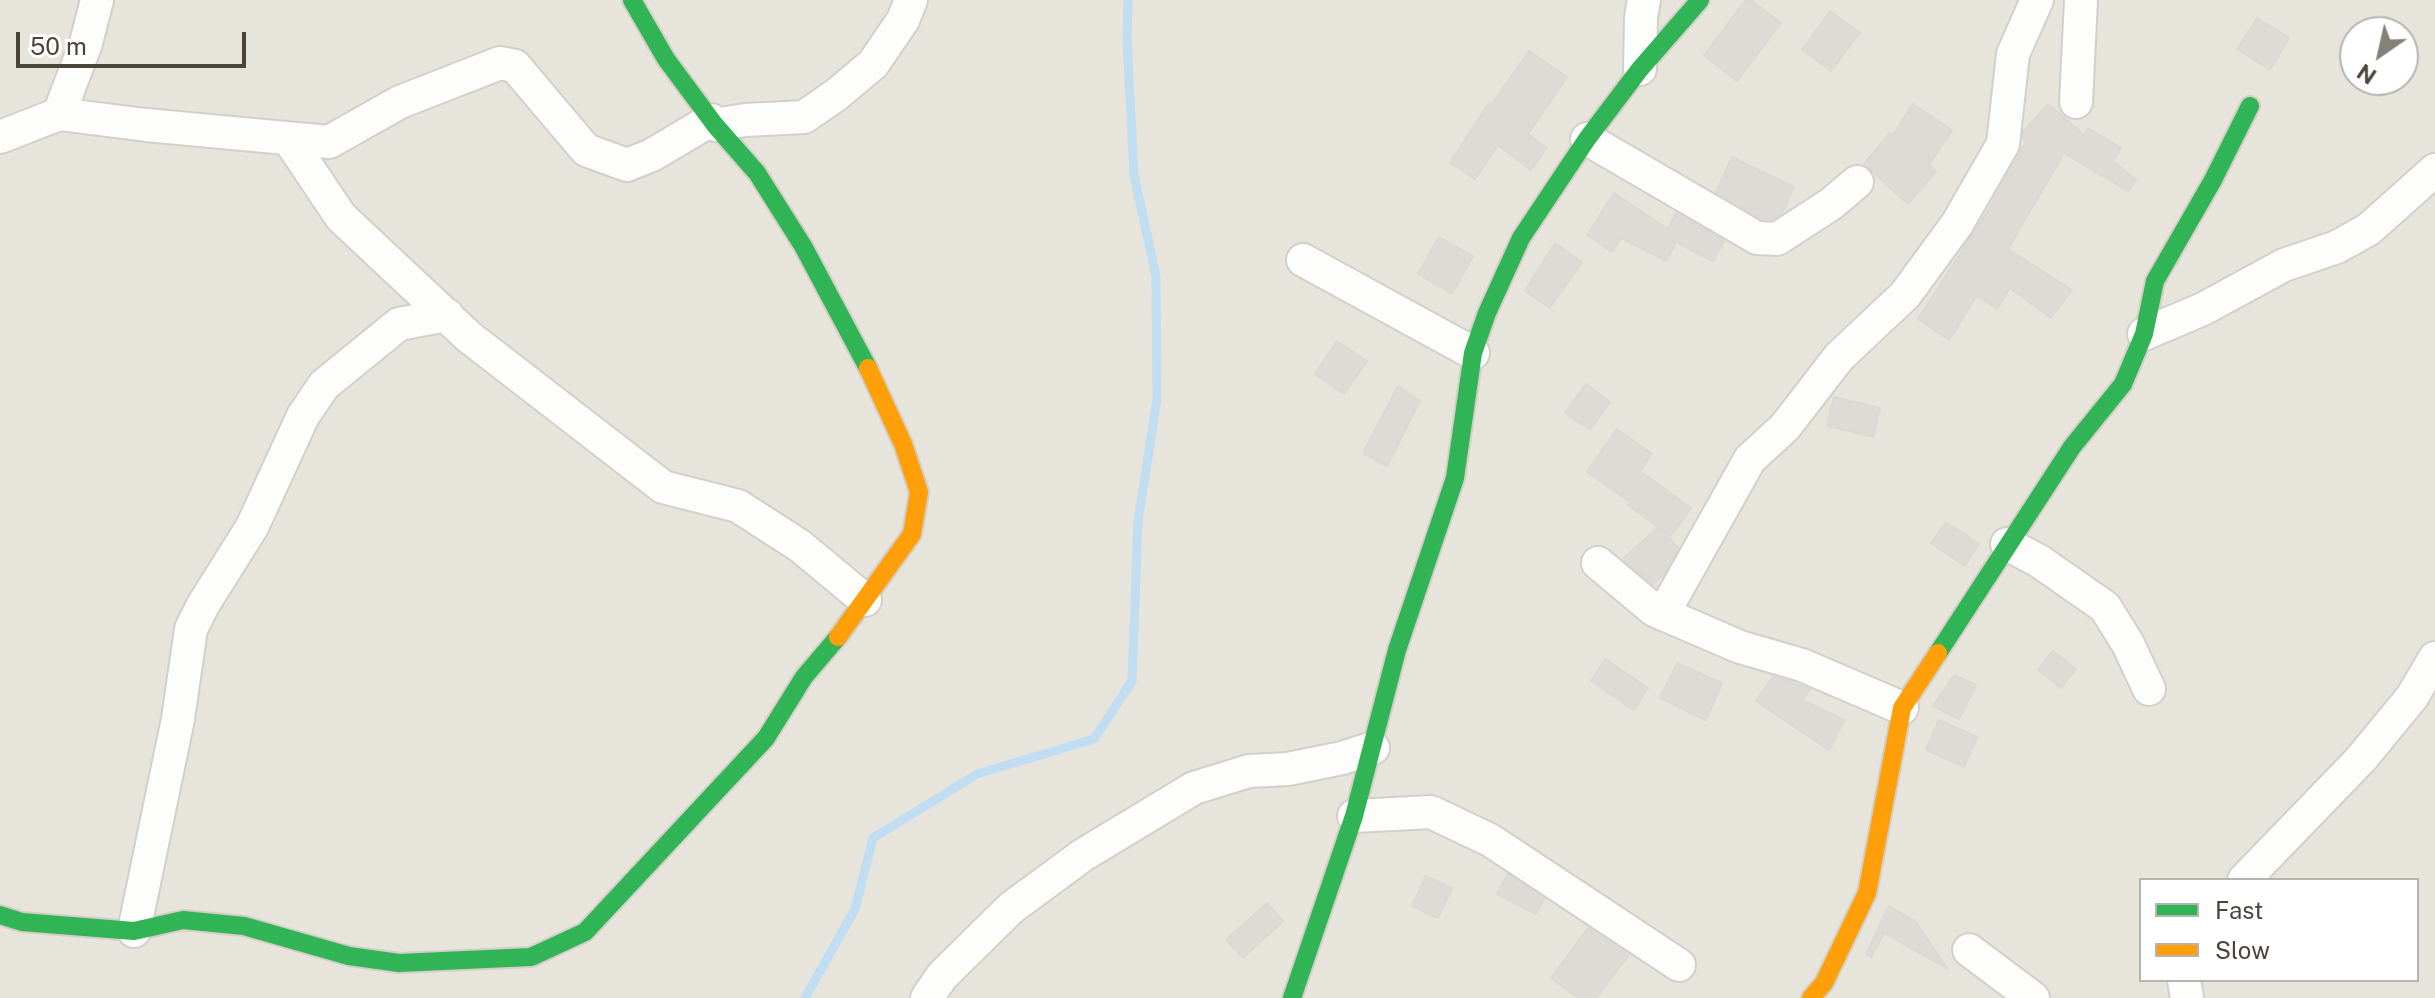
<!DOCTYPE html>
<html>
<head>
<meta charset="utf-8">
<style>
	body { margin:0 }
	#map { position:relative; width:2435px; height:998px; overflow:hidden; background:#f4f2ee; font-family:"Public Sans",sans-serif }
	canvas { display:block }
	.legend { position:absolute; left:2139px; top:878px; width:280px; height:104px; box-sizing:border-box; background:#fff; border:2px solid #b7b4b0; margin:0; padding:10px 14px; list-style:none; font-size:24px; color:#4b4439 }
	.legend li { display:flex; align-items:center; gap:16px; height:40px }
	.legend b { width:40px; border:2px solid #b7b4b0 }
	.north { position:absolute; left:2339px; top:16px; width:80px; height:80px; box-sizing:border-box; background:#fff; border:2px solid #b7b4b0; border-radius:50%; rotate:214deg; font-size:22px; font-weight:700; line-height:32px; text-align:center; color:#4b4439 }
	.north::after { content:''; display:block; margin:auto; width:28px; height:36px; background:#868178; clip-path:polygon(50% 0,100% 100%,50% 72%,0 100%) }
	.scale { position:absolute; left:16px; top:32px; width:230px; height:36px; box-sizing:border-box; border:4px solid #4b4439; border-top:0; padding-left:10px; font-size:24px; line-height:28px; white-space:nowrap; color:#4b4439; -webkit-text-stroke:6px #fff; paint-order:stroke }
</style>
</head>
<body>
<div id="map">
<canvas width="2435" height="998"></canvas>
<ul class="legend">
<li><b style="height:10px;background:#30b455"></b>Fast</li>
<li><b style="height:10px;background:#ff9f0a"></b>Slow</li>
</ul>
<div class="north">N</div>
<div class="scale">50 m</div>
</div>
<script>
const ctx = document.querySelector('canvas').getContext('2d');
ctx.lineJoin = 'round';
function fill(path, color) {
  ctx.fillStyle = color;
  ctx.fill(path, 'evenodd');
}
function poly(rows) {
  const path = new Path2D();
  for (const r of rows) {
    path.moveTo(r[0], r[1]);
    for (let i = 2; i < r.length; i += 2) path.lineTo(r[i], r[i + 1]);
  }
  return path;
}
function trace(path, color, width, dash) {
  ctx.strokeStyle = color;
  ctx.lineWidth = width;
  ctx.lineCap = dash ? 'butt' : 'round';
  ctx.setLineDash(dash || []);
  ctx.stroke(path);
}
const residential = poly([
	[0,0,2435,0,2435,998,0,998],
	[2355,32,2403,32,2403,80,2355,80],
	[2141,880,2417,880,2417,980,2141,980]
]);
const stream = poly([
	[805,998,855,909,873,838,977,774,1094,739,1132,681,1138,521,1157,399,1156,276,1134,175,1127,39,1128,0]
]);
const building = poly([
	[1746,0,1751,0,1781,23,1737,81,1704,55,1746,0],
	[1830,11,1860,33,1831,71,1802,50,1830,11],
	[2257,18,2289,38,2270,70,2237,49,2257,18],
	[1529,51,1567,77,1528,134,1547,148,1531,170,1498,145,1475,179,1450,163,1489,103,1491,105,1529,51],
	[1913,104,1952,130,1929,165,1936,171,1908,204,1864,164,1890,133,1893,135,1913,104],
	[2048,104,2084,135,2088,128,2121,148,2113,161,2136,180,2128,191,2064,153,2008,249,2072,290,2051,318,2010,288,1997,309,1977,295,1949,340,1918,319,1989,209,2026,141,2023,139,2023,132,2048,104],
	[1732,157,1794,187,1782,213,1772,220,1763,219,1716,192,1732,157],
	[1614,193,1668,229,1676,213,1724,241,1713,261,1676,242,1666,261,1621,238,1612,252,1587,235,1614,193],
	[1439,237,1473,256,1452,294,1418,274,1439,237],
	[1555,243,1582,262,1550,308,1525,291,1555,243],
	[1337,341,1367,361,1344,394,1315,374,1337,341],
	[1586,384,1610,402,1590,430,1565,413,1586,384],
	[1398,386,1420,401,1387,466,1363,453,1398,386],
	[1834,397,1880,408,1873,437,1827,426,1834,397],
	[1617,429,1652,454,1640,471,1691,508,1671,536,1660,528,1678,548,1664,574,1653,584,1623,559,1658,527,1628,505,1630,502,1587,472,1617,429],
	[1946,522,1979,544,1965,566,1931,543,1946,522],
	[2053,651,2076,669,2061,688,2038,670,2053,651],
	[1605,659,1648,688,1634,710,1591,681,1605,659],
	[1677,663,1722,683,1706,720,1660,698,1677,663],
	[1954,675,1976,685,1959,719,1933,706,1954,675],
	[1773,676,1810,689,1803,700,1844,720,1829,750,1756,701,1773,676],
	[1939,720,1977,737,1964,767,1926,750,1939,720],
	[1508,874,1544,899,1536,914,1497,894,1508,874],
	[1426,876,1452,888,1438,918,1412,906,1426,876],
	[1267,903,1283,921,1243,958,1226,940,1267,903],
	[1889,906,1915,921,1948,969,1884,933,1871,957,1866,954,1889,906],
	[1588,928,1629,955,1596,998,1578,998,1551,978,1588,928]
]);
const street = poly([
	[1640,69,1641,17,1644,0],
	[2076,102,2081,0],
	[59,114,86,43,97,0],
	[715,125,745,120,804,117,836,95,873,64,903,20,911,0],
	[0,137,59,114,146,125,329,142,400,102,500,63,515,66,586,150,627,165,652,155,711,120],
	[288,138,341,217,469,337,663,487,738,506,800,546,865,600],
	[1587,139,1757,238,1777,239,1831,204,1857,182],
	[1303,260,1473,353],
	[2144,334,2203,309,2284,265,2337,247,2369,229,2435,170],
	[2007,544,2039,561,2105,607,2128,644,2149,689],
	[1598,563,1654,610,1740,647,1802,665,1902,708],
	[1663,614,1750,459,1785,427,1839,357,1905,295,1957,224,2003,144,2013,54,2037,0],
	[1354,816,1431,812,1490,840,1679,965],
	[2244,880,2361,759,2412,697,2435,658],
	[134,931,178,719,191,629,203,605,252,527,303,416,324,385,399,324,447,315],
	[1969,950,2033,998],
	[2184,980,2187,998],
	[927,998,942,976,1011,908,1083,855,1194,788,1249,771,1288,769,1342,758,1373,748]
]);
const fast = poly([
	[632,0,666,59,715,125,757,173,803,246,868,368],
	[1938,653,2072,447,2123,384,2144,334,2155,281,2213,180,2250,106],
	[0,915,22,922,134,931,183,920,244,926,349,956,399,963,531,957,585,932,766,738,804,677,838,637],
	[1292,998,1354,816,1397,650,1455,478,1473,353,1487,313,1521,238,1587,139,1640,69,1700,0]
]);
const slow = poly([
	[838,637,912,534,919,492,903,444,868,368],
	[1811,998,1824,983,1867,893,1902,708,1938,653]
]);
fill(residential, '#e7e4dc');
trace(stream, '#c0ddf1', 9);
fill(building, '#dedbd6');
trace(building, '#dcd9d4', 2);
trace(street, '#d2d0cb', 36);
trace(fast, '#d3cfc5', 22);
trace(slow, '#d3cfc5', 22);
trace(street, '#fdfdfc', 32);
trace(fast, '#30b455', 18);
trace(slow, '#ff9f0a', 18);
</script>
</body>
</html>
